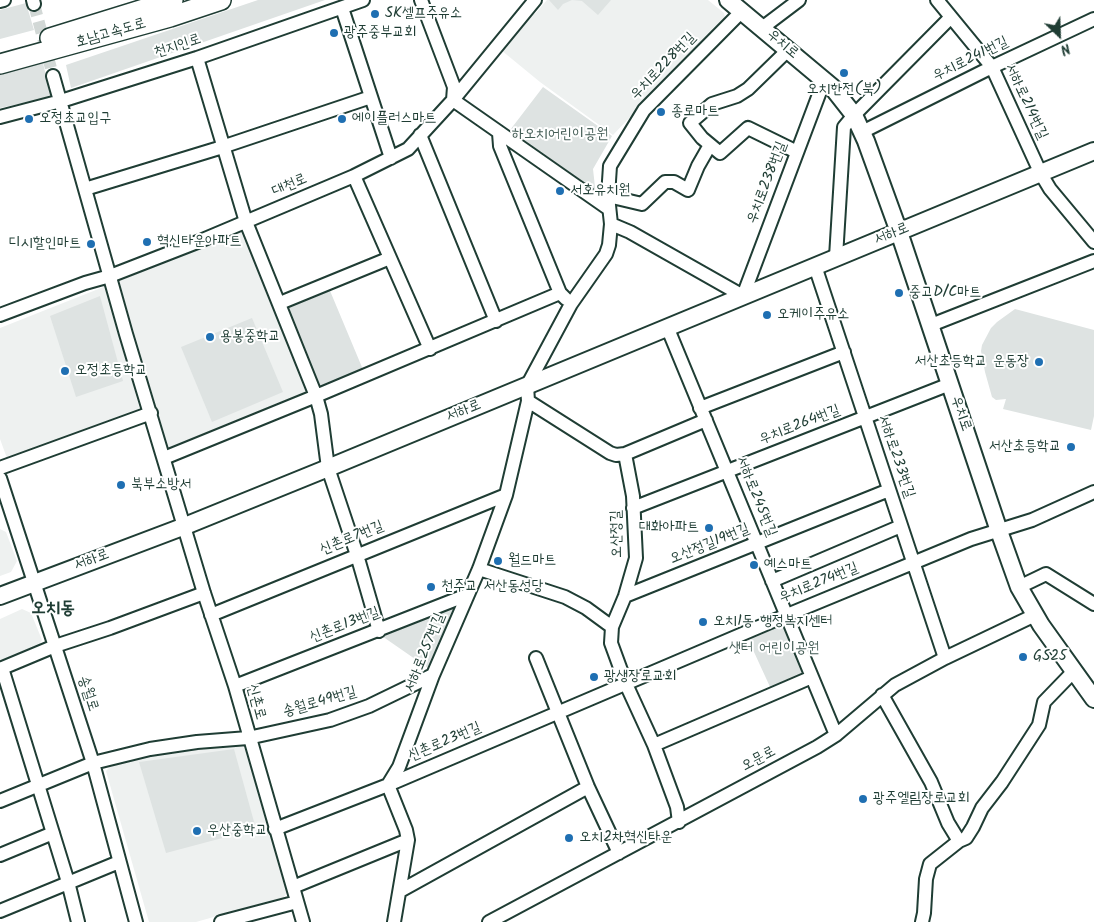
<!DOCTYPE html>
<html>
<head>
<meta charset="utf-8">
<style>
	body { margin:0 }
	#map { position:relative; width:1094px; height:922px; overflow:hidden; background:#fff; font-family:Kalam,sans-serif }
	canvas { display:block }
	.north { position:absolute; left:1034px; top:10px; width:50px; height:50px; -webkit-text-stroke:4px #fff; paint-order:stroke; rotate:156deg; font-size:14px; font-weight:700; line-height:20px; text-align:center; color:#1f3d34 }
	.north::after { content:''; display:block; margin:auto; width:18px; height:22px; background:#1f3d34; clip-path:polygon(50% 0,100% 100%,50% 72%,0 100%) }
</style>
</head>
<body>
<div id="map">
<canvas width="1094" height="922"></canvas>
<div class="north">N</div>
</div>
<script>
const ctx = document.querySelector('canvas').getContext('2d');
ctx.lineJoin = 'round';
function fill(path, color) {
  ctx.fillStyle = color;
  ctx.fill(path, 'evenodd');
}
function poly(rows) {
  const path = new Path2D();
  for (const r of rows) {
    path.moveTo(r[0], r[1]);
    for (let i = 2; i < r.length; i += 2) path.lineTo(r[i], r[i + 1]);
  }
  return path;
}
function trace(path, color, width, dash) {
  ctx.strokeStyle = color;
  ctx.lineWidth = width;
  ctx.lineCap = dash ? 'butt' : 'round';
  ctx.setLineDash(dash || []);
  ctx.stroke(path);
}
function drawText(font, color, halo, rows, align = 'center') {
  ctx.font = font + ' Kalam,"Poor Story",sans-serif';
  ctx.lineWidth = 4;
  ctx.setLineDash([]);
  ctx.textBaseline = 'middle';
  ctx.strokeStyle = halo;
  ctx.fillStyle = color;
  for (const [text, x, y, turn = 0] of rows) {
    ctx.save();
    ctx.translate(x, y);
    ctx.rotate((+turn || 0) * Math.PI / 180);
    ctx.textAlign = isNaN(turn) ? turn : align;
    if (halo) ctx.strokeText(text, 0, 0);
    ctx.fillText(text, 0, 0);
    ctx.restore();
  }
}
const built = poly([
	[547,0,708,0,724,13,725,17,613,135,540,82,501,50,532,12,535,14],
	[241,232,308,393,169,451,119,281],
	[106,286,141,414,8,461,0,439,0,328],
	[0,529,6,532,17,561,11,572,0,576],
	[22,609,31,613,42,640,37,649,0,664,0,619],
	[240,745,247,750,287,892,284,897,196,922,149,922,106,771,110,767,130,760,161,754]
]);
const green = poly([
	[258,0,325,0,71,88,66,65],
	[549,0,611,0,598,15,582,1,572,0,563,4,558,10],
	[26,3,34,30,0,39,0,10],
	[43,63,51,97,0,108,0,73],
	[543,87,612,136,593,169,596,196,507,134],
	[328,286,364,372,317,391,284,308],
	[100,296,123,381,76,397,50,316],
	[1015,309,1094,330,1094,416,1091,430,1003,409,1006,399,996,400,992,397,985,372,981,351,982,345,991,328,997,322],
	[252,318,283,392,212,422,181,347],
	[460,602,428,668,379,634],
	[784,623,806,674,771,689,748,639],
	[234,749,256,829,166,853,139,762]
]);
const minorTunnel = poly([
	[34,4,53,76]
]);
const minor = poly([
	[33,0,34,4],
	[421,0,454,87,453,100,609,209],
	[937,0,992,67,1041,174,1050,189,1094,242],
	[0,1,4,0],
	[342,8,391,158],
	[762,28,799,0],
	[788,50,748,89,737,96,712,104,690,123,702,138,720,153,748,128,797,152],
	[197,58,246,222,316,396,321,414,328,468,357,555,379,631],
	[53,76,126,334,204,593,235,686,303,922],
	[0,117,61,101,197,58,363,0],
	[862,132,992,67,1094,19],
	[499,133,500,146,560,293,566,299],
	[420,135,496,321],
	[354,176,430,349],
	[85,189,216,149,371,97],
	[608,196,642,204,665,182,674,182,688,190,698,166,710,145],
	[611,224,630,232,743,296,824,81],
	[836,257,844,127,854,115,951,17],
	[815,266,945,658],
	[280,303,390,258],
	[0,315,85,283,110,276,200,241,354,176,408,149,453,100,535,0],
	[931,325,1094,261],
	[668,329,836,735],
	[528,401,610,453,616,455,625,454,633,496,636,558,625,596,612,627,611,643,626,684,654,745,677,807,679,822],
	[700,408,844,352],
	[625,454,706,420],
	[164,458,316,396,560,293],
	[0,468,151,413],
	[0,478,93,763,136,922],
	[633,508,950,384],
	[479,569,565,597,586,608,612,627],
	[772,581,901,526],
	[1019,587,1046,574,1094,604],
	[625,596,889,490],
	[211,615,506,495],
	[536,658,588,787,619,853],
	[2,668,68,882,78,922],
	[0,669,55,646,110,628,204,593],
	[235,686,467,595],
	[882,695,931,782,948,823,959,841],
	[654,745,812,677],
	[0,801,93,763,150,749,197,742,248,738,330,720,369,706,433,675],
	[275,829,388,785,787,615,971,539,1032,520,1094,492],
	[0,855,53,833],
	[293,887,408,840],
	[400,891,588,787],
	[0,911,119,862],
	[221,922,297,902],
	[394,922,408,840,406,830,388,785,399,767,433,675,479,569,506,495,528,401,527,386,571,304,606,254,609,245,611,224,608,196,610,166,644,110,741,12],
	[489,922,817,747,836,735,895,685,945,658,1035,615],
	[922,922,924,913,926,879,930,864,959,841,966,838,973,827,982,808,1002,782,1039,725,1044,702,1074,671]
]);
const major = poly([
	[728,0,832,87,854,115,866,141,899,232,999,531,1019,587,1041,625,1094,699],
	[0,596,185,526,328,468,1094,151]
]);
const highway = poly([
	[50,38,173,0],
	[0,64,170,17,221,0]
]);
const markers = [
	[375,14,5,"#1f6fb2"],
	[334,33,5,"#1f6fb2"],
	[844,73,5,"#1f6fb2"],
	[661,112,5,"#1f6fb2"],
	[29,119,5,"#1f6fb2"],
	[342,119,5,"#1f6fb2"],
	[560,191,5,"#1f6fb2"],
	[147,242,5,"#1f6fb2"],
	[91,244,5,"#1f6fb2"],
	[899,293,5,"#1f6fb2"],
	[767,315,5,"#1f6fb2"],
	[210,337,5,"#1f6fb2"],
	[1039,362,5,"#1f6fb2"],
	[65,371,5,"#1f6fb2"],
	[1071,447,5,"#1f6fb2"],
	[121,485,5,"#1f6fb2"],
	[709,528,5,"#1f6fb2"],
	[498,561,5,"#1f6fb2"],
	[754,565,5,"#1f6fb2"],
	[431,587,5,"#1f6fb2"],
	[703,622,5,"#1f6fb2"],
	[1023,657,5,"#1f6fb2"],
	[594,677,5,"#1f6fb2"],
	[863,799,5,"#1f6fb2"],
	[197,831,5,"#1f6fb2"],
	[569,838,5,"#1f6fb2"]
];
const poiNames = [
	["SK셀프주유소",385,14],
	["광주중부교회",344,33],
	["오치한전(북)",844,90,"center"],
	["종로마트",671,112],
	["오정초교입구",39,119],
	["에이플러스마트",352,119],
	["서호유치원",570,191],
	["혁신타운아파트",157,242],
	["디시할인마트",81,244,"right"],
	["중고D/C마트",909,293],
	["오케이주유소",777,315],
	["용봉중학교",220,337],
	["서산초등학교 운동장",1029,362,"right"],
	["오정초등학교",75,371],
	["서산초등학교",1061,447,"right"],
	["북부소방서",131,485],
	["대화아파트",699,528,"right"],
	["월드마트",508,561],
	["예스마트",764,565],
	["천주교 서산동성당",441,587],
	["오치1동 행정복지센터",713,622],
	["GS25",1033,657],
	["광생장로교회",604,677],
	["광주엘림장로교회",873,799],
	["우산중학교",207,831],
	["오치2차혁신타운",579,838]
];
const streetNames = [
	["호남고속도로",111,34,-16],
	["우치로",782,45,40],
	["천지인로",178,47,-18],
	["우치로241번길",971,60,-26],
	["우치로228번길",664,67,-46],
	["서하로214번길",1025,102,65],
	["우치로238번길",768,183,-69],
	["대천로",290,186,-23],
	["서하로",892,235,-22],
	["서하로",464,412,-22],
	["우치로",960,414,71],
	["우치로264번길",800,426,-21],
	["서하로233번길",895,457,71],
	["서하로245번길",755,497,68],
	["오산정길",618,534,-91],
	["신촌로7번길",352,539,-22],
	["오산정길19번길",710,545,-22],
	["서하로",92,561,-21],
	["우치로274번길",819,584,-22],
	["신촌로13번길",345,626,-21],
	["서하로257번길",426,653,-68],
	["송월로",87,694,72],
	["신촌로",255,702,75],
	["송월로49번길",320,703,-16],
	["신촌로23번길",445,743,-23],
	["오문로",759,760,-28]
];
const parkNames = [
	["하오치어린이공원",560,135],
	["샛터 어린이공원",774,649]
];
const quarterNames = [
	["오치동",53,610]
];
fill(built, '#eef1f0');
fill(green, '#dee3e2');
trace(minorTunnel, '#d2d8d6', 12, [12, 6]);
trace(minor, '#1f3d34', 16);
trace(major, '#1f3d34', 20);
trace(highway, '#1f3d34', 22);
trace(minor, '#fff', 12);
trace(major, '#fff', 16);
trace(highway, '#fff', 19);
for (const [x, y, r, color] of markers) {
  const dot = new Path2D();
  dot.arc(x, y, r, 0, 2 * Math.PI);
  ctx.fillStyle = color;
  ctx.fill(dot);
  trace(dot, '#fff', 2);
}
drawText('15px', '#1f3d34', '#fff', poiNames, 'left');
drawText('15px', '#1f3d34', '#fff', streetNames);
drawText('15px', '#455e57', '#fff', parkNames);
drawText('bold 18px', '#1f3d34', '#fff', quarterNames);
</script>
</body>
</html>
